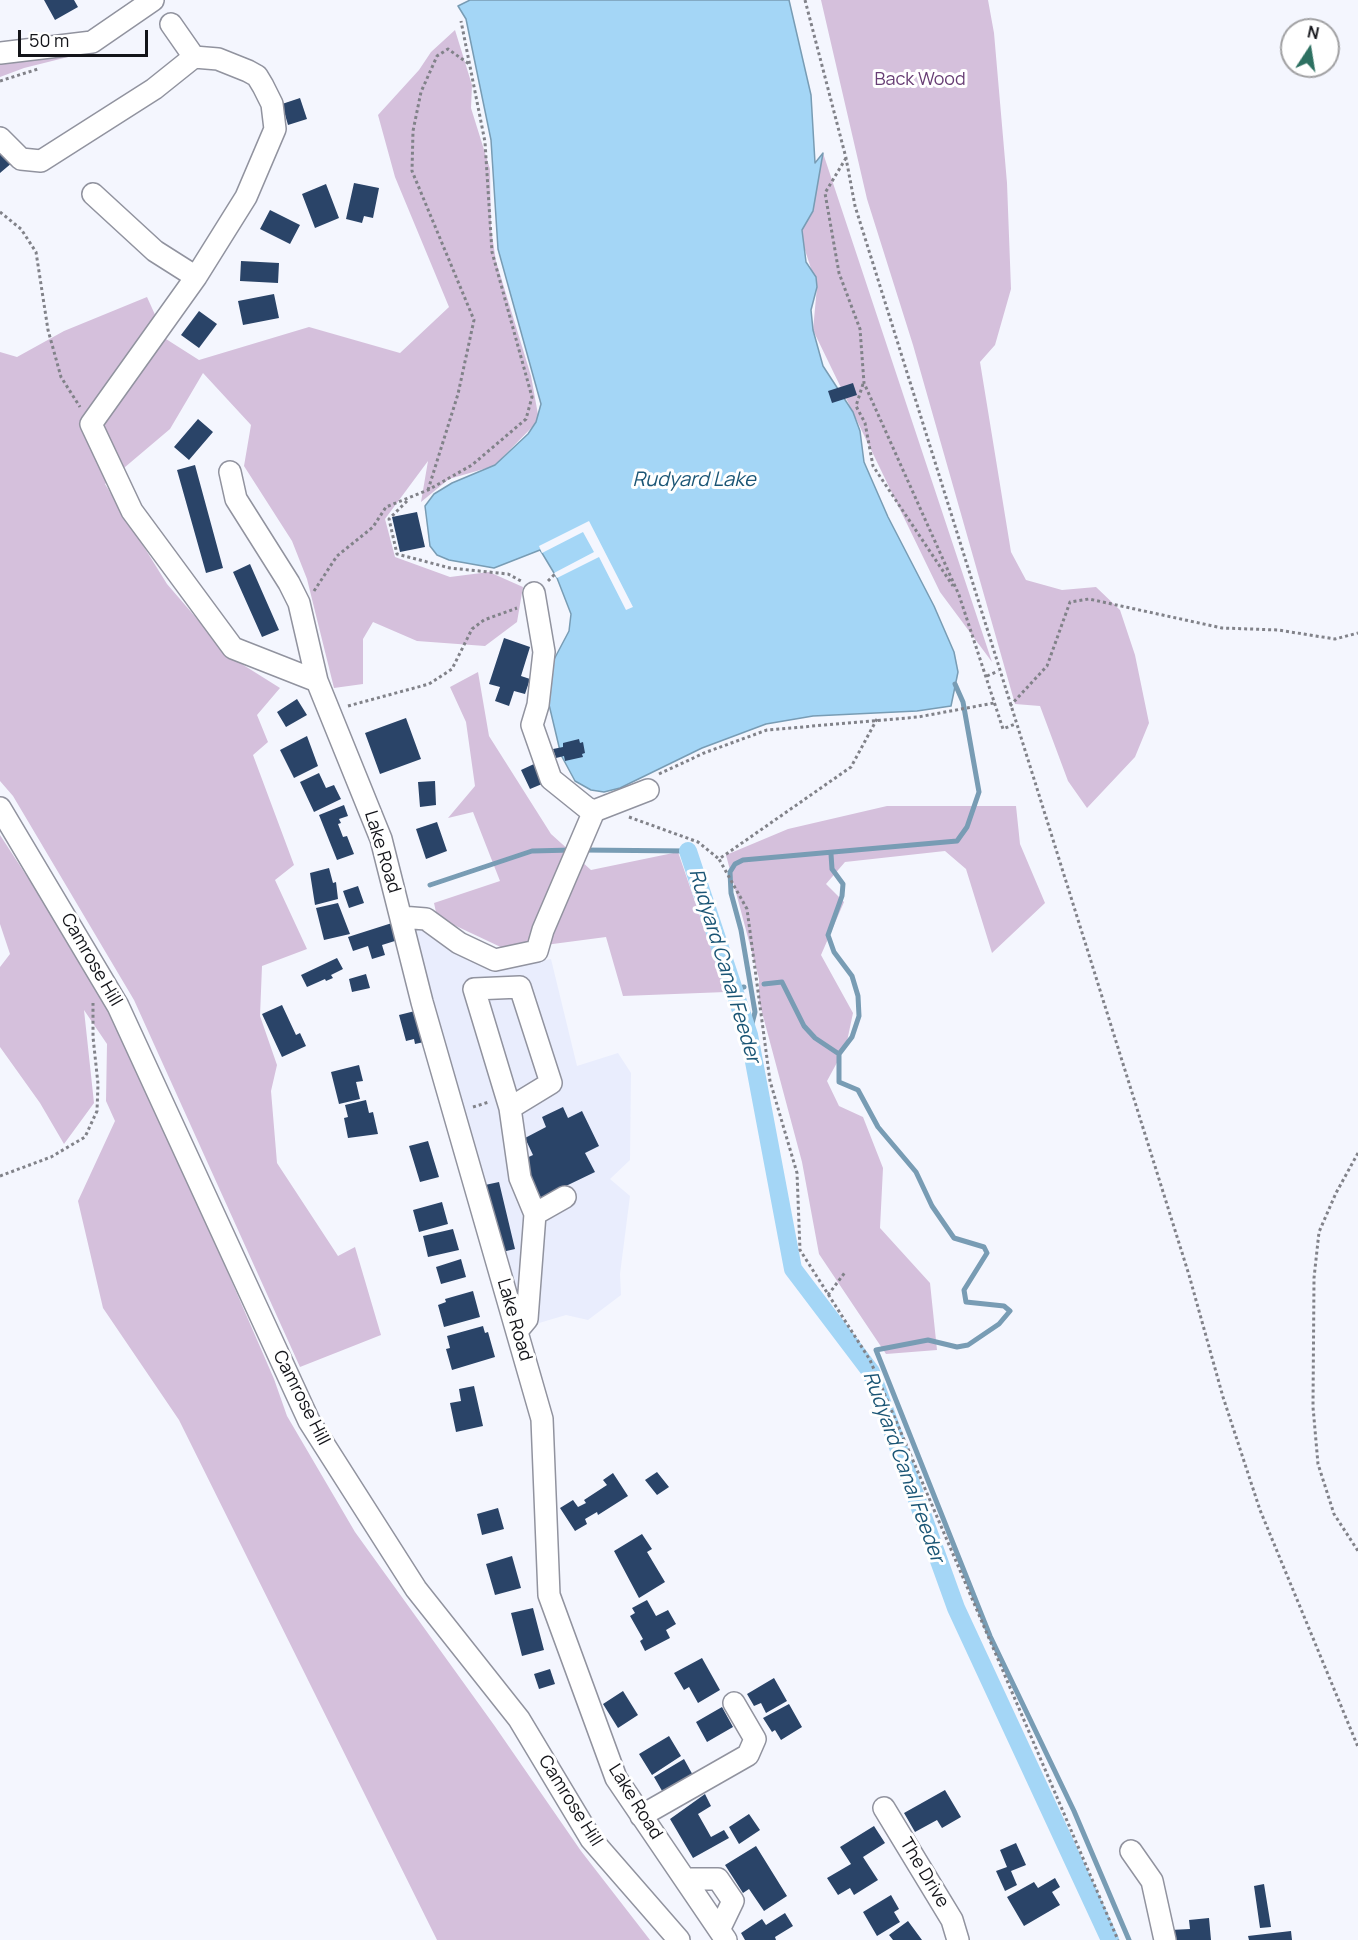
<!DOCTYPE html>
<html>
<head>
<meta charset="utf-8">
<style>
	body { margin:0 }
	#map { position:relative; width:1358px; height:1940px; overflow:hidden; background:#f4f6fe; font-family:Manrope,sans-serif }
	canvas { display:block }
	.north { position:absolute; left:1280px; top:18px; width:60px; height:60px; box-sizing:border-box; background:#fff; border:2px solid #a1a1a3; border-radius:50%; rotate:12deg; font-size:16px; font-weight:700; line-height:24px; text-align:center; color:#131419 }
	.north::after { content:''; display:block; margin:auto; width:21px; height:27px; background:#2d7061; clip-path:polygon(50% 0,100% 100%,50% 72%,0 100%) }
	.scale { position:absolute; left:18px; top:30px; width:130px; height:27px; box-sizing:border-box; border:3px solid #131419; border-top:0; padding-left:8px; font-size:18px; line-height:21px; white-space:nowrap; color:#131419; -webkit-text-stroke:4px #fff; paint-order:stroke }
</style>
</head>
<body>
<div id="map">
<canvas width="1358" height="1940"></canvas>
<div class="north">N</div>
<div class="scale">50 m</div>
</div>
<script>
const ctx = document.querySelector('canvas').getContext('2d');
ctx.lineJoin = 'round';
function fill(path, color) {
  ctx.fillStyle = color;
  ctx.fill(path, 'evenodd');
}
function poly(rows) {
  const path = new Path2D();
  for (const r of rows) {
    path.moveTo(r[0], r[1]);
    for (let i = 2; i < r.length; i += 2) path.lineTo(r[i], r[i + 1]);
  }
  return path;
}
function trace(path, color, width, dash) {
  ctx.strokeStyle = color;
  ctx.lineWidth = width;
  ctx.lineCap = dash ? 'butt' : 'round';
  ctx.setLineDash(dash || []);
  ctx.stroke(path);
}
function drawText(font, color, halo, rows, align = 'center') {
  ctx.font = font + ' Manrope,sans-serif';
  ctx.lineWidth = 6;
  ctx.setLineDash([]);
  ctx.textBaseline = 'middle';
  ctx.strokeStyle = halo;
  ctx.fillStyle = color;
  for (const [text, x, y, turn = 0] of rows) {
    ctx.save();
    ctx.translate(x, y);
    ctx.rotate((+turn || 0) * Math.PI / 180);
    ctx.textAlign = isNaN(turn) ? turn : align;
    if (halo) ctx.strokeText(text, 0, 0);
    ctx.fillText(text, 0, 0);
    ctx.restore();
  }
}
const built = poly([
	[422,925,524,964,551,959,577,1066,618,1053,631,1073,630,1160,610,1179,630,1196,620,1274,621,1295,588,1320,566,1315,529,1326,518,1314,457,1085,411,931]
]);
const green = poly([
	[821,0,988,0,994,33,1007,183,1011,289,995,345,980,362,1011,552,1026,580,1062,590,1096,587,1120,610,1135,655,1149,723,1135,757,1087,808,1068,781,1040,706,1015,704,913,345,867,199],
	[455,30,472,85,471,108,490,169,491,229,496,261,531,376,539,420,494,466,449,479,421,502,428,461,385,519,395,557,450,577,489,572,523,587,517,622,485,646,417,641,373,622,363,639,363,684,334,688,307,579,292,541,244,466,251,425,203,373,170,429,105,484,167,584,229,656,280,688,257,715,268,742,253,755,294,865,275,880,307,949,262,966,260,1016,277,1065,271,1091,277,1163,338,1256,355,1247,381,1335,300,1367,134,1000,13,796,0,781,0,352,17,357,64,331,147,297,166,339,199,360,309,327,400,353,449,307,395,177,378,115,419,70,431,52],
	[72,53,68,57,24,68,0,77,0,57],
	[823,153,992,662,940,592,813,330,817,287,803,244,802,230,813,211],
	[478,672,489,736,551,834,591,870,678,852,726,992,623,996,606,937,507,950,437,917,434,903,500,881,473,812,448,818,475,786,466,722,450,687],
	[887,806,1016,806,1020,844,1045,903,992,953,966,869,945,851,845,862,826,884,844,902,821,955,853,1013,846,1046,827,1081,839,1106,863,1117,883,1168,880,1228,930,1283,937,1350,886,1354,819,1254,802,1162,759,1001,759,979,726,855,788,829],
	[0,835,114,1010,274,1379,287,1416,355,1532,494,1725,581,1851,650,1940,437,1940,179,1420,103,1308,78,1201,115,1121,106,1101,107,1044,84,1010,94,1103,64,1144,40,1103,0,1047,0,967,10,954,0,924]
]);
const water = poly([
	[470,0,789,0,811,95,815,163,823,153,813,211,802,230,806,262,816,277,817,287,811,310,813,330,823,366,853,412,860,431,864,462,888,517,934,606,954,652,958,672,951,706,917,711,813,716,766,724,702,748,620,788,604,792,591,790,575,781,561,755,546,692,550,667,569,631,571,614,557,578,542,553,540,550,494,568,449,560,437,555,430,546,425,506,434,494,452,483,495,465,528,434,536,422,541,404,498,249,491,140,466,19,458,6,470,0]
]);
const pier = poly([
	[589,521,633,607,626,610,599,557,557,578,554,573,594,552,583,532,542,553,539,546]
]);
const stream = poly([
	[582,850,688,851],
	[831,854,832,869,843,884,842,896,828,935,834,952,852,976,858,996,859,1016,852,1037,839,1054,839,1082,858,1090,878,1127,916,1172,932,1206,954,1238,984,1247,987,1253,964,1290,966,1302,1004,1306,1010,1311,999,1324,968,1345,957,1347,928,1340,876,1350,990,1636,1074,1811,1129,1940],
	[430,885,532,851,572,850],
	[764,984,782,982,804,1026,815,1038,839,1054],
	[734,989,744,987],
	[749,1035,755,1012,741,930,731,893,730,872,735,864,743,860,957,841,967,827,979,792,963,702,955,684]
]);
const canal = poly([
	[688,851,749,1035,793,1269,871,1372,956,1608,1110,1940]
]);
const building = poly([
	[44,0,74,0,78,7,55,20],
	[300,98,307,119,288,125,282,104],
	[0,147,13,162,0,173],
	[354,183,379,188,373,218,364,216,362,223,346,219],
	[326,184,339,218,315,228,302,194],
	[270,210,300,225,290,244,260,229],
	[241,261,279,263,278,283,240,281],
	[274,294,279,318,243,325,238,301],
	[199,311,217,324,199,348,181,335],
	[853,383,857,395,832,403,828,391],
	[198,419,213,432,189,460,174,447],
	[195,465,223,568,206,573,177,470],
	[417,512,425,547,400,552,392,517],
	[250,564,279,630,262,637,233,572],
	[504,638,530,647,521,676,530,679,525,694,514,691,509,706,495,701,500,687,489,684],
	[297,699,307,715,286,727,277,712],
	[406,718,421,759,380,774,365,733],
	[307,736,318,766,294,778,280,750],
	[579,739,580,743,583,742,585,753,582,754,583,757,565,761,564,756,556,758,553,749,563,747,563,743],
	[534,764,542,784,530,789,521,770],
	[319,773,326,788,334,785,341,799,314,812,300,782],
	[435,781,436,805,420,807,418,782],
	[344,805,348,816,339,819,341,823,338,824,343,837,347,836,354,854,337,860,319,815],
	[437,822,447,851,426,859,416,829],
	[329,868,333,883,336,882,338,899,315,905,310,873],
	[358,886,364,903,349,908,343,891],
	[338,903,350,934,324,940,316,908],
	[392,923,398,940,382,945,385,955,372,959,368,946,353,951,348,937],
	[337,958,343,969,331,975,333,978,326,981,325,979,307,987,301,975],
	[366,974,370,988,352,992,349,979],
	[282,1005,296,1035,300,1033,306,1046,282,1057,262,1014],
	[415,1011,424,1042,415,1044,414,1039,406,1041,399,1015],
	[359,1065,363,1081,356,1082,360,1099,339,1104,331,1072],
	[366,1100,369,1113,373,1112,378,1134,348,1138,344,1118,348,1117,345,1105],
	[563,1107,568,1118,582,1111,599,1146,585,1153,595,1172,541,1198,522,1160,533,1155,525,1138,546,1127,542,1117],
	[428,1141,439,1177,420,1182,409,1146],
	[499,1182,515,1249,502,1252,485,1185],
	[442,1202,448,1224,419,1232,413,1210],
	[453,1229,459,1250,428,1257,423,1236],
	[461,1259,466,1277,441,1284,436,1267],
	[473,1291,480,1317,444,1327,438,1305,446,1302,445,1299],
	[483,1326,485,1333,488,1332,495,1357,452,1370,446,1349,450,1348,447,1336],
	[474,1386,483,1426,456,1432,450,1403,461,1401,459,1389],
	[657,1472,669,1487,657,1495,645,1480],
	[613,1473,628,1496,598,1515,597,1512,585,1519,587,1524,575,1531,560,1508,573,1500,578,1507,586,1503,584,1500,607,1485,603,1480],
	[498,1508,504,1529,482,1535,477,1514],
	[642,1534,652,1549,647,1552,665,1582,639,1598,614,1551],
	[512,1556,521,1588,495,1595,486,1564],
	[647,1600,656,1616,668,1610,676,1624,666,1630,670,1638,645,1651,640,1641,643,1639,630,1616,635,1613,632,1608],
	[533,1608,544,1650,522,1656,511,1613],
	[702,1658,720,1690,698,1703,689,1687,684,1690,674,1673],
	[550,1669,555,1684,539,1689,534,1674],
	[774,1678,787,1701,766,1713,761,1703,754,1706,747,1694],
	[623,1691,638,1715,618,1728,603,1704],
	[789,1704,802,1727,781,1740,775,1730,772,1732,763,1718],
	[722,1707,733,1727,707,1742,696,1722],
	[669,1736,681,1756,652,1775,639,1754],
	[684,1759,695,1779,665,1796,654,1777],
	[945,1790,961,1817,942,1828,937,1820,915,1832,904,1813],
	[705,1794,711,1806,698,1814,711,1837,724,1830,729,1838,693,1858,670,1819],
	[749,1814,760,1830,739,1844,729,1827],
	[874,1826,885,1843,863,1857,878,1880,854,1895,850,1888,838,1895,827,1878,851,1864,840,1847],
	[1016,1843,1026,1865,1011,1871,1017,1885,1005,1891,996,1871,1007,1867,1000,1850],
	[756,1846,787,1896,764,1911,749,1889,743,1893,725,1865],
	[1055,1878,1060,1887,1052,1892,1060,1905,1024,1926,1007,1897,1034,1882,1038,1888],
	[1264,1884,1271,1927,1260,1928,1254,1886],
	[891,1895,899,1909,894,1912,900,1922,877,1936,863,1912],
	[785,1913,793,1926,775,1937,776,1940,745,1940,741,1933,762,1919,766,1925],
	[1209,1918,1211,1940,1171,1940,1170,1930,1190,1929,1189,1920],
	[908,1921,922,1940,893,1940,889,1935],
	[1291,1931,1292,1940,1249,1940,1248,1936]
]);
const path = poly([
	[805,0,846,158,855,206,1189,1275,1223,1397,1260,1510,1358,1747],
	[0,81,38,69],
	[846,158,825,193,839,273,860,329,864,383,959,595,1003,729,1015,724],
	[0,212,21,229,36,252,48,330,61,377,80,407],
	[863,384,856,406,865,423,873,466,953,586],
	[428,490,458,394,474,320,412,171,413,131,421,92,437,56,448,49,469,64],
	[407,501,389,519,397,554,450,568,508,574,521,581],
	[548,581,555,574],
	[314,591,337,556,373,527,386,507,428,490,472,465,526,419,532,397,492,252,485,142,461,21],
	[987,676,998,671],
	[348,706,429,684,452,669,472,629,484,620,517,608],
	[1010,706,1047,666,1070,602,1089,599,1222,628,1278,630,1335,639,1358,633],
	[877,719,851,767,719,859,747,909,770,1081,797,1173,800,1250,870,1360,1118,1940],
	[659,774,704,753,767,730,918,717,994,703],
	[629,817,698,842,719,859],
	[473,1107,489,1102],
	[1358,1153,1336,1193,1319,1232,1314,1278,1313,1407,1318,1464,1334,1514,1358,1551],
	[0,1176,51,1157,85,1137,97,1111,98,1084,93,1037,93,1003],
	[828,1295,846,1271]
]);
const minor = poly([
	[171,24,194,57],
	[0,53,92,42,153,0],
	[0,138,21,159,41,161,154,89,194,57,218,59,248,71,257,76,263,86,272,104,275,129,246,197,196,277,91,424,132,511,233,648,317,681],
	[93,194,155,251,196,277],
	[230,472,236,499,289,583,299,603,317,681,381,839,422,1002,542,1419,549,1595,616,1778,726,1940],
	[534,593,544,652,538,705,532,725,551,779,587,808,594,811,648,790],
	[0,808,118,1006,309,1421,416,1589,519,1719,591,1839,679,1940],
	[401,917,426,919,459,943,495,960,537,951,543,930,594,811],
	[510,1108,551,1083,520,987,474,989,510,1108,520,1178,535,1214,565,1197],
	[517,1331,527,1319,535,1214],
	[884,1808,952,1920,958,1940],
	[641,1816,748,1755,755,1739,734,1703],
	[1131,1851,1152,1881,1165,1940],
	[686,1879,718,1879,733,1901,720,1928]
]);
const parkNames = [
	["Back Wood",920,80]
];
const streetNames = [
	["Lake Road",382,852,73],
	["Camrose Hill",91,960,60],
	["Lake Road",514,1320,74],
	["Camrose Hill",301,1398,63],
	["Camrose Hill",570,1801,58],
	["Lake Road",635,1802,58],
	["The Drive",924,1873,59]
];
const waterNames = [
	["Rudyard Lake",694,480],
	["Rudyard Canal Feeder",724,966,73],
	["Rudyard Canal Feeder",903,1467,70]
];
fill(built, '#e9edfd');
fill(green, '#d5c0dc');
fill(water, '#a4d6f6');
trace(water, '#789cb4', 1.5);
fill(pier, '#f4f6fe');
trace(stream, '#789cb4', 5);
trace(canal, '#a4d6f6', 18);
fill(building, '#2a4468');
trace(minor, '#91939f', 24);
trace(path, '#818289', 3, [3, 3]);
trace(minor, '#fff', 21);
drawText('18px', '#673d74', '#fff', parkNames);
drawText('18px', '#131419', '#fff', streetNames);
drawText('italic 20px', '#1a5575', '#fff', waterNames);
</script>
</body>
</html>
